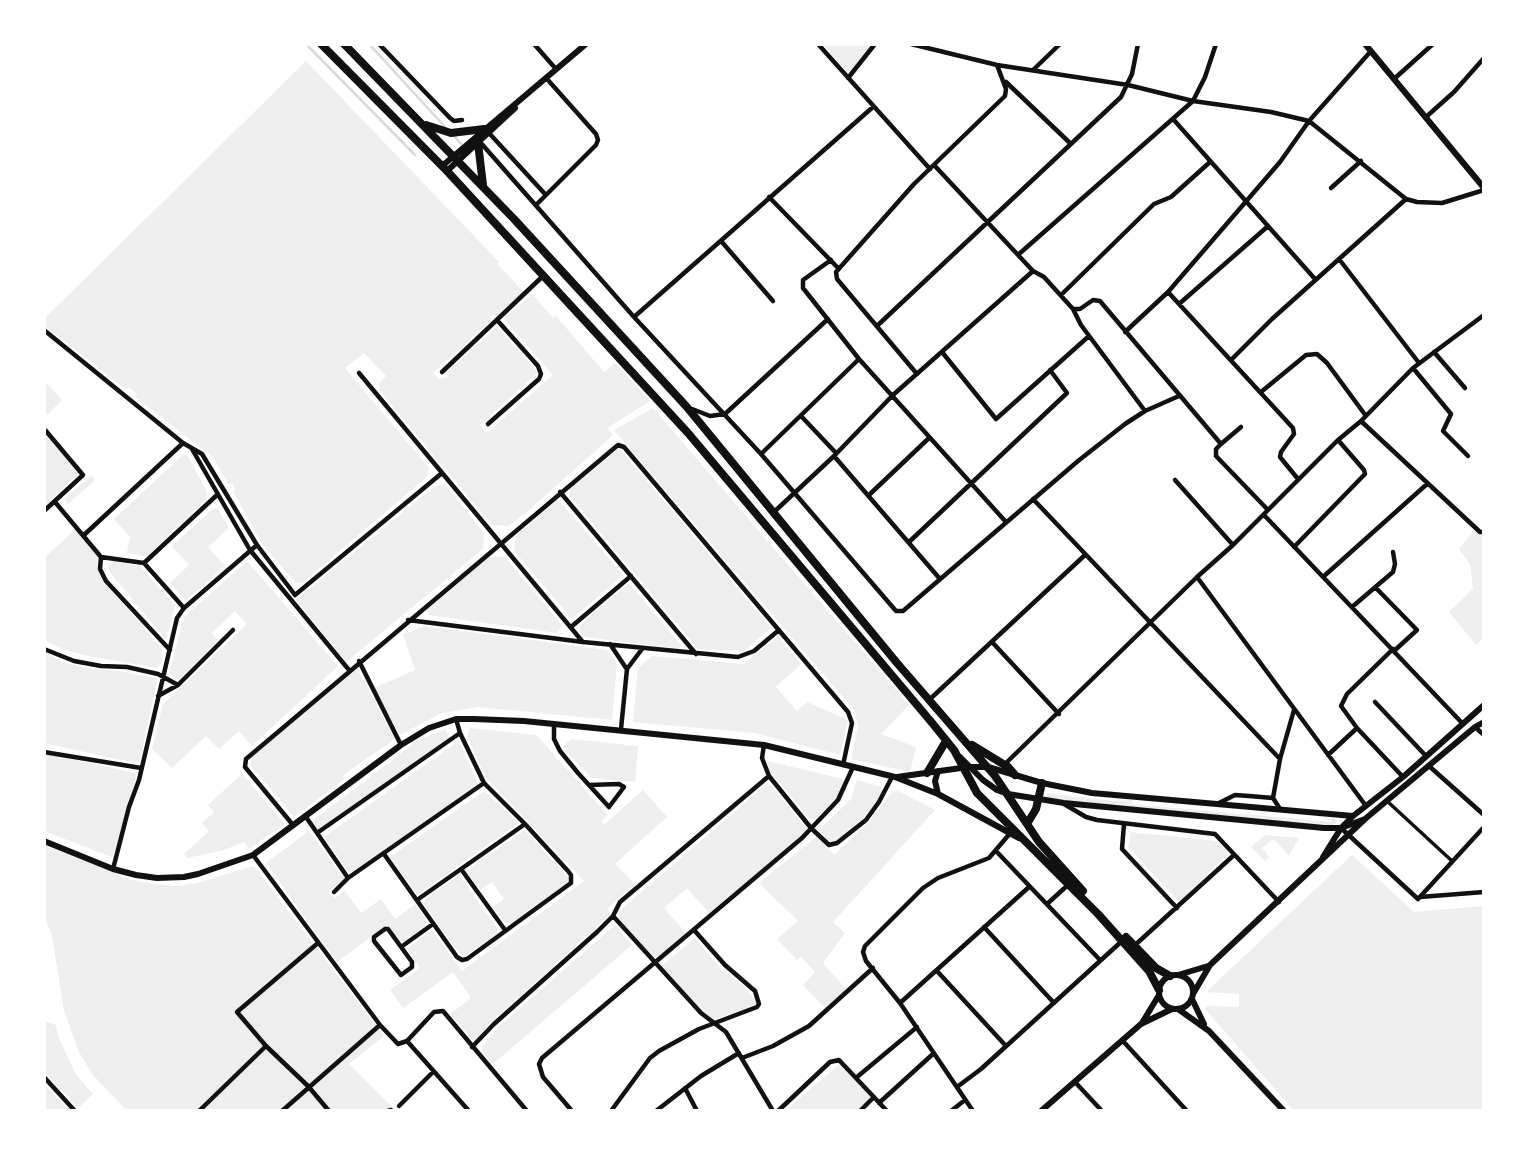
<!DOCTYPE html>
<html>
<head>
<meta charset="utf-8">
<style>
	body { margin:0 }
	#map { position:relative; width:1528px; height:1155px; overflow:hidden; background:#fff; font-family:"IBM Plex Sans",sans-serif }
	canvas { display:block }
	.frame { position:absolute; inset:0; border:46px solid #fff; pointer-events:none }
</style>
</head>
<body>
<div id="map">
<canvas width="1528" height="1155"></canvas>
<div class="frame"></div>
</div>
<script>
const ctx = document.querySelector('canvas').getContext('2d');
ctx.lineJoin = 'round';
function fill(path, color) {
  ctx.fillStyle = color;
  ctx.fill(path, 'evenodd');
}
function poly(rows) {
  const path = new Path2D();
  for (const r of rows) {
    if (r.length === 3) {
      path.moveTo(r[0] + r[2], r[1]);
      path.arc(r[0], r[1], r[2], 0, 2 * Math.PI);
      continue;
    }
    path.moveTo(r[0], r[1]);
    for (let i = 2; i < r.length; i += 2) path.lineTo(r[i], r[i + 1]);
  }
  return path;
}
function trace(path, color, width, dash) {
  ctx.strokeStyle = color;
  ctx.lineWidth = width;
  ctx.lineCap = dash ? 'butt' : 'round';
  ctx.setLineDash(dash || []);
  ctx.stroke(path);
}
const green = poly([
	[823,44,872,44,848,73],
	[306,61,499,262,497,264,524,292,496,316,493,314,490,317,492,320,433,373,439,379,449,377,446,373,497,327,538,372,480,425,487,433,553,375,504,319,532,294,553,318,556,316,604,372,615,363,650,401,607,428,613,435,528,511,509,526,492,525,380,391,379,383,386,376,364,353,345,368,429,468,428,476,302,583,296,583,262,544,233,491,235,489,232,483,229,485,213,457,135,397,137,394,130,388,125,389,44,325,44,319],
	[44,380,62,400,44,418],
	[653,408,909,705,881,734,916,747,910,772,851,759,858,726,855,711,614,430],
	[44,434,80,473,44,506],
	[619,448,771,628,744,651,698,649,569,495,570,489],
	[184,454,188,456,207,492,207,499,146,557,127,553,130,537,114,519],
	[91,476,95,480,68,504,64,499],
	[445,484,484,533,483,549,346,662,296,600,435,486],
	[558,499,623,575,572,619,514,551,516,536],
	[217,508,229,528,208,547,225,566,186,601,170,583,189,565,172,546,213,509],
	[76,529,100,556,97,561,100,577,162,649,162,663,157,668,88,656,65,650,44,640,44,558],
	[1474,530,1484,536,1484,638,1476,645,1449,612,1473,589,1470,564,1459,549],
	[489,557,505,557,562,625,557,633,429,615,427,610],
	[113,561,140,566,175,605,166,640,109,571,108,566],
	[247,561,338,666,252,746,239,731,219,749,206,736,172,768,152,749,163,704,247,624,235,611,212,633,218,640,178,680,169,673,184,617],
	[629,583,681,645,680,649,585,637,580,632,580,625],
	[425,626,607,650,617,663,612,720,478,707,442,713,400,735,374,688,415,670,403,634],
	[778,636,801,664,776,687,797,711,807,702,848,720,840,755,755,733,633,722,638,668,652,656,744,664],
	[44,651,62,662,87,668,119,671,155,678,157,682,139,764,44,743],
	[356,666,395,739,343,775,345,779,294,817,251,766,251,758],
	[470,728,536,735,608,815,601,821,604,825,643,790,667,817,615,864,635,884,608,908,610,915,489,1024,475,1042,450,1014,470,999,470,996,453,972,403,1008,390,990,420,968,407,949,432,930,462,971,584,881,487,779,467,737],
	[445,729,450,738,317,831,311,822,417,741],
	[572,739,638,746,635,782,592,778,564,750,563,746],
	[459,741,478,784,354,873,349,872,324,837],
	[44,753,135,773,136,776,119,840,112,857,44,831],
	[767,761,843,779,841,794,815,819,809,818,769,770],
	[242,774,285,824,249,849,244,842,224,850,187,858,184,854,209,831,202,823,214,812,208,805],
	[857,780,882,787,882,794,870,812,833,846,819,830,851,799],
	[767,784,770,784,806,828,806,832,709,913,687,888,664,908,686,933,658,957,651,956,618,917,618,912],
	[484,791,519,823,417,895,390,857],
	[898,791,935,810,833,922,845,933,823,963,846,989,825,1008,803,985,815,972,801,957,797,960,777,939,798,921,759,883,817,836,834,855,867,824,891,793],
	[1047,793,1113,801,1132,800,1133,804,1331,822,1332,819,1335,819,1337,822,1331,827,1113,805,1046,798],
	[525,830,569,878,567,883,511,924,504,922,493,907,504,899,492,882,480,890,466,871],
	[309,831,344,879,329,890,335,898,345,891,361,913,381,899,395,919,415,904,427,921,425,926,403,942,399,942,387,925,337,962,266,863],
	[1131,832,1217,841,1229,853,1179,902,1128,847],
	[1265,835,1299,838,1289,856,1276,841,1272,840,1262,848,1269,857,1265,861,1251,847],
	[44,845,132,880,153,884,175,886,197,883,254,866,384,1036,349,1064,396,1111,127,1111,92,1074,79,1052,64,1011,52,936,44,915],
	[1352,855,1414,912,1484,906,1484,1111,1294,1111,1205,1009,1206,1006,1239,1007,1239,994,1206,992],
	[459,875,497,928,497,934,465,956,460,954,424,904,425,899],
	[615,925,632,945,493,1064,482,1051,482,1047,496,1029],
	[695,938,721,969,744,986,757,1003,744,1010,712,1020,707,1017,662,966],
	[44,1021,56,1025,58,1036,76,1075,93,1094,78,1108,44,1071],
	[841,1063,871,1098,856,1111,785,1111],
	[44,1084,69,1111,44,1111]
]);
const stream = poly([
	[306,44,415,155],
	[369,44,447,129],
	[454,136,461,144]
]);
const pedestrian = poly([
	[1387,801,1452,861]
]);
const minor = poly([
	[379,44,450,118,454,121,462,120],
	[534,44,556,69],
	[818,44,930,169],
	[911,44,997,65,1128,85,1193,101,1271,112,1309,121,1406,199,1417,202,1442,203,1484,190],
	[1033,70,1060,44],
	[848,78,875,44],
	[1394,79,1433,44],
	[1006,82,1071,144],
	[1426,117,1454,92,1484,58],
	[1173,119,1315,279],
	[489,133,545,194],
	[480,142,634,317,761,454,896,611,903,611,1078,461,1125,424,1145,411,1179,396],
	[934,165,1033,271,1044,277,1073,309,1080,309,1093,300,1100,301,1221,444],
	[1331,188,1361,161],
	[769,197,838,268],
	[536,205,596,145,598,140,596,134,547,79],
	[721,241,773,301],
	[1019,254,1193,101,1205,77,1216,44],
	[1339,259,1419,363],
	[831,260,803,280,803,288,859,359,1006,522],
	[1168,292,1293,428,1294,434,1281,452,1280,457,1298,479],
	[1061,295,1154,204,1171,197,1210,162],
	[1179,304,1267,227],
	[1073,309,1081,325,1145,411],
	[634,317,873,107],
	[878,325,1121,97,1132,74,1138,44],
	[44,330,183,443,202,454,257,545,295,595],
	[1125,332,1168,292,1280,162,1309,121,1371,51],
	[942,352,996,419,1089,336],
	[1434,352,1465,388],
	[1231,360,1272,319,1406,199],
	[1413,368,1451,414,1443,431,1468,456],
	[442,372,543,276],
	[359,373,582,641],
	[917,374,837,279,836,272,914,184,1005,96,1006,89,997,65],
	[1261,392,1306,355,1317,354,1327,363,1366,416],
	[692,409,710,416,725,414,828,319],
	[801,416,836,453],
	[1362,422,1480,532,1484,532],
	[488,424,539,379,541,374,538,366,497,320],
	[1241,427,1221,444,1216,449,1216,456,1268,510],
	[192,449,250,550,349,670],
	[761,454,859,359],
	[834,456,940,579],
	[1175,480,1233,545],
	[560,492,696,654],
	[869,495,929,438],
	[1033,499,1280,759],
	[55,502,101,557,144,563,184,608],
	[44,511,83,475,46,431],
	[774,512,834,456,893,395,1033,271],
	[1264,515,1463,724],
	[84,535,183,443],
	[909,542,1067,393,1050,370],
	[1294,547,1365,474,1364,470,1338,440],
	[101,557,100,569,106,581,170,650],
	[144,563,218,494],
	[1197,577,1366,806],
	[1323,577,1427,484],
	[1376,588,1417,630,1394,651],
	[295,595,442,473],
	[1352,607,1393,572,1395,564,1393,552],
	[408,620,583,642,738,657,754,651,779,630],
	[571,627,631,576],
	[992,642,1059,714],
	[610,644,626,668],
	[44,649,74,661,101,666,127,667,158,674,178,685],
	[1393,649,1347,694,1341,706,1357,728,1403,777],
	[359,661,401,745],
	[158,696,178,685,233,630],
	[929,700,1085,555],
	[1375,702,1426,756],
	[554,724,554,739,560,751,578,773,609,807,624,787,619,784,589,785],
	[1475,727,1484,735],
	[621,729,627,669,642,649],
	[764,745,762,758,769,776,811,828,829,845,837,843,866,820,879,802,892,777],
	[44,752,141,768],
	[1328,755,1357,728],
	[1005,764,1197,577,1233,545,1338,440,1361,421,1413,368,1484,315],
	[1429,766,1484,815],
	[1273,798,1280,759,1294,710],
	[1219,803,1235,795,1249,796,1273,798,1280,809],
	[1064,804,1086,817,1097,820,1215,834,1279,902],
	[306,817,348,878],
	[1124,824,1122,849,1177,908],
	[293,825,245,767,246,759,618,445,624,447,848,712,852,723,843,765],
	[1341,828,1418,899,1484,827],
	[317,833,460,733],
	[996,851,1100,960],
	[384,854,457,957,462,960,467,959,571,883,571,875,568,871,525,824,484,783,460,733,456,719],
	[253,855,380,1025,398,1044,407,1041,469,1111],
	[113,869,129,807,139,780,177,618,184,608,257,545],
	[461,869,505,930],
	[334,892,348,878,484,783],
	[1420,897,1484,892],
	[417,900,525,824],
	[1047,904,1069,884],
	[613,916,701,1013,726,1032,773,1111],
	[984,927,1054,1003],
	[385,929,388,929,412,962,412,967,401,975,374,941,374,937,385,929],
	[318,943,237,1012,266,1046,308,1086,329,1111],
	[1134,946,1234,855],
	[401,947,433,924],
	[937,971,1006,1046],
	[900,1003,1029,887],
	[1122,1040,1187,1111],
	[407,1041,434,1012,443,1011,527,1111],
	[472,1047,494,1024,597,932,613,916,620,902,769,776],
	[742,1058,773,1046,809,1026,873,968],
	[44,1077,75,1111],
	[857,1077,917,1027],
	[1075,1082,1102,1111],
	[957,1087,981,1069,1122,941],
	[685,1088,697,1111],
	[879,1103,934,1053],
	[399,1106,433,1072],
	[199,1111,266,1046],
	[282,1111,380,1025],
	[388,1111,391,1110],
	[572,1111,543,1077,539,1064,542,1058,802,838,838,800,853,767],
	[611,1111,650,1058,659,1051,699,1029,757,1007,759,1004,755,991,725,965,694,930],
	[656,1111,701,1076,739,1053],
	[778,1111,830,1062,839,1060,887,1111],
	[860,1111,874,1097],
	[951,1111,965,1100],
	[973,1111,900,1003,866,961,863,952,865,946,923,888,938,878,989,858,1012,831]
]);
const tertiary = poly([
	[1365,44,1484,188],
	[442,166,586,44],
	[447,171,515,108],
	[897,777,961,768],
	[938,794,935,781,938,771],
	[44,841,113,869,136,875,157,878,184,877,198,874,253,855,401,745,429,728,456,719,474,719,524,721,764,745,895,777,938,794,1019,838],
	[1192,999,1204,1024],
	[1178,1009,1209,1031,1284,1111]
]);
const secondary = poly([
	[960,757,983,780,997,790,1008,794,1064,803,1324,828,1341,828,1365,819],
	[967,767,988,767,1042,783,1092,793,1353,816],
	[1323,857,1341,828,1353,816,1403,777,1484,705],
	[1176,992,17],
	[1178,975,1208,966],
	[1193,994,1210,965,1365,819,1475,727,1484,722],
	[1142,1023,1159,995],
	[1041,1111,1141,1024,1172,1009]
]);
const trunk = poly([
	[321,44,447,171,688,433,933,724,954,750,977,793,1098,914,1149,971,1159,990],
	[344,44,514,219,686,406,897,663,995,776,1039,842,1083,891],
	[426,125,451,133,484,129],
	[478,143,483,185],
	[972,745,1008,767,1015,775],
	[927,773,946,741],
	[1027,824,1036,809,1042,783],
	[1126,937,1156,968,1170,976]
]);
fill(green, '#eee');
trace(stream, '#d9d9d9', 2.5);
trace(pedestrian, '#111', 3.5);
trace(minor, '#111', 4.5);
trace(tertiary, '#111', 6);
trace(secondary, '#111', 6);
trace(trunk, '#111', 8);
</script>
</body>
</html>
